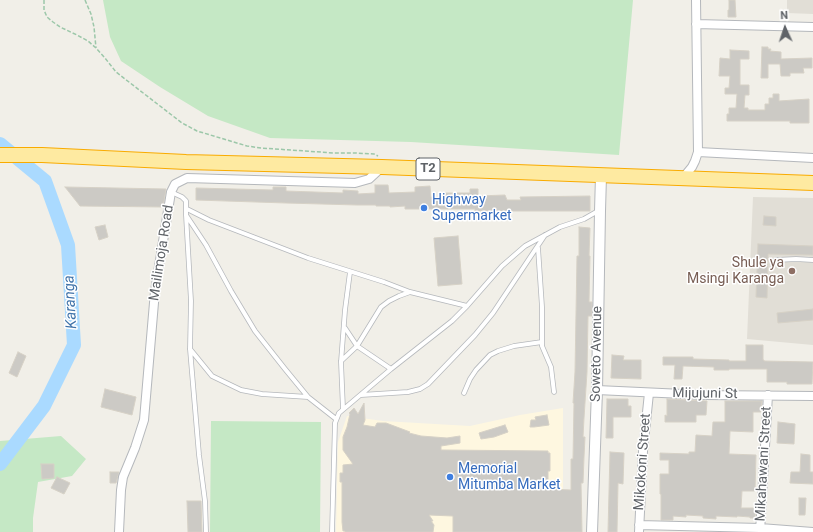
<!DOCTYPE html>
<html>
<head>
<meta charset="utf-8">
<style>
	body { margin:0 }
	#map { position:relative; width:813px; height:532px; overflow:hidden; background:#f1efe8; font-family:Roboto,sans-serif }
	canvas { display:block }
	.north { position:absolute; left:765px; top:8px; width:40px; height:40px; -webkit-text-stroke:3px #fff; paint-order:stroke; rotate:357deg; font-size:11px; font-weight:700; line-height:16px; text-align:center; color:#5f6368 }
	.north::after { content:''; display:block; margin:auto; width:14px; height:18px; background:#5f6368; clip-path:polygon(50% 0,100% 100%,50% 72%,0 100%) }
</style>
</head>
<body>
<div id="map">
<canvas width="813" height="532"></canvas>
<div class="north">N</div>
</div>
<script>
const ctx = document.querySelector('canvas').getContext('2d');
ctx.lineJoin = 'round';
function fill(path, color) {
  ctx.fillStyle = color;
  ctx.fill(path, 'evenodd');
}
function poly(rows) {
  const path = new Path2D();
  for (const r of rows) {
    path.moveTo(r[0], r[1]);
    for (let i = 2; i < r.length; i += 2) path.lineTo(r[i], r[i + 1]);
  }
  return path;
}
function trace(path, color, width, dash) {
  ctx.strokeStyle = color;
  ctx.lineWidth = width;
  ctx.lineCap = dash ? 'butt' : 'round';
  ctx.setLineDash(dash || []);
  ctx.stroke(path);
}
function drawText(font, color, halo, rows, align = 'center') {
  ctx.font = font + ' Roboto,sans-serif';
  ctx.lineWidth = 3;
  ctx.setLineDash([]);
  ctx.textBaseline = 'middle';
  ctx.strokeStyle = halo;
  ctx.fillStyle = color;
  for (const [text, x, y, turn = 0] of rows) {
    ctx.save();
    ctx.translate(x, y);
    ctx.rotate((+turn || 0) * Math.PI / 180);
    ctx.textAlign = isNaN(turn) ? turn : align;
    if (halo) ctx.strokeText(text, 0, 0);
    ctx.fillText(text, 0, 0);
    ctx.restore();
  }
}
const commercial = poly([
	[563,408,563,532,336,532,338,442,347,416,383,421,470,426,520,415]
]);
const education = poly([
	[787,0,813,0,813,14,787,13],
	[753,197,813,198,813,345,747,339]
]);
const green = poly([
	[103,0,633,0,619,155,411,142,270,138,208,116,160,87,121,61,110,37],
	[211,421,321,422,320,532,210,532],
	[61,436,86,459,72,476,38,482,33,518,33,532,0,532,0,441]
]);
const river = poly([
	[0,144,45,181,68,245,74,345,44,406,0,464]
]);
const building = poly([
	[729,0,735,0,736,17,728,17,728,10,729,10,729,0],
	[762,47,768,47,768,49,771,49,770,51,781,52,781,59,812,58,812,68,803,68,804,73,790,73,790,76,781,76,780,64,768,64,768,78,761,78,762,47],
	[730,50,749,51,749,59,740,59,740,85,749,85,749,95,745,95,744,108,748,108,748,110,765,110,765,104,769,104,769,98,773,98,773,94,779,94,779,101,809,99,809,123,790,123,790,121,727,121,727,114,729,114,729,108,736,108,737,94,725,94,725,88,729,88,730,76,719,76,720,58,730,59,730,50],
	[375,185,388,185,389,193,415,192,415,187,430,186,431,197,443,197,443,193,470,193,470,189,478,189,478,196,505,195,507,200,521,200,520,197,590,196,590,211,475,211,475,209,405,209,405,206,390,207,390,206,376,206,376,205,357,205,286,203,196,200,196,188,273,190,273,187,286,187,286,191,343,193,343,190,358,191,358,194,375,193,375,185],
	[65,187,166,189,163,207,80,206,65,187],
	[764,216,776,217,776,226,763,225,764,216],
	[105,225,108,237,99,240,95,227,105,225],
	[579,227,590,228,589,256,590,256,589,302,592,302,592,316,588,316,587,372,584,418,583,437,585,437,584,457,583,483,581,483,582,532,453,532,453,516,429,515,433,521,431,521,434,525,433,532,345,532,345,531,343,531,342,522,342,482,340,482,340,473,343,473,343,465,353,464,343,450,343,437,347,427,350,414,349,413,354,408,358,414,364,403,365,420,363,425,375,427,377,423,386,423,410,432,409,433,421,436,447,438,460,436,460,443,441,446,441,450,548,451,548,453,550,453,550,471,548,471,548,489,571,490,571,459,573,459,574,403,573,403,575,372,577,256,579,256,579,227],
	[458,236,462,284,438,286,434,238,458,236],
	[758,244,813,246,813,255,768,254,767,298,756,297,758,244],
	[813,309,813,320,778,323,777,313,813,309],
	[746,345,763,345,763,360,764,360,764,361,813,362,812,384,787,384,787,382,767,382,767,369,729,369,729,370,714,370,714,367,683,366,682,379,674,379,675,365,663,365,663,357,693,357,693,359,729,360,729,361,746,361,746,345],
	[18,352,26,356,17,377,9,373,18,352],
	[612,355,624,356,623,360,641,360,641,379,611,378,612,355],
	[105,389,136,397,132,415,101,407,105,389],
	[607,399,628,399,628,406,631,406,631,417,613,417,613,438,606,438,607,399],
	[667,399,707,401,706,415,696,415,696,422,665,422,665,415,667,416,667,399],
	[725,401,762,401,761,412,753,412,753,432,730,431,729,454,756,455,755,491,742,491,741,508,756,508,755,518,750,518,750,517,737,516,737,517,716,516,716,519,703,518,703,516,686,515,686,517,673,516,673,520,661,520,661,494,660,494,660,474,669,474,669,460,660,460,660,453,689,454,689,452,695,452,696,435,712,436,713,422,725,422,725,401],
	[547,415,549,425,534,427,530,427,531,420,536,420,535,417,547,415],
	[778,422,795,424,794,444,777,443,778,422],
	[505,425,508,432,494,437,481,439,479,433,505,425],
	[610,452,624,453,623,484,618,483,617,532,608,532,610,452],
	[801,454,810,455,810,472,813,472,813,484,790,483,791,472,800,472,801,454],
	[41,464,54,464,54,478,42,479,41,464],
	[110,472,119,472,116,483,110,483,110,472],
	[57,477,70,483,64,494,51,488,57,477],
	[799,498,806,498,805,515,799,515,799,498],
	[187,501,201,501,202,532,188,532,187,501]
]);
const path = poly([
	[44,0,44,10,47,17,53,22,60,27,77,35,88,41,96,48,105,58,116,72,182,123,197,131,247,146,261,148,334,153,356,153,374,154,378,156],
	[85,0,91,14,94,27,96,48]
]);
const service = poly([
	[171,192,182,197,186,201,186,215,206,245,231,291,255,331,285,369,308,397,336,419],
	[187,209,209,220,308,258,384,282,410,292,467,306],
	[186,215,191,301,190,349,199,455,205,501,206,532],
	[538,248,542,307,542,346,551,367,554,392],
	[776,260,796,259,813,260],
	[345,328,357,346,391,369],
	[190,349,212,376,241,390,262,394,308,397],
	[341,361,357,346,381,307,389,301,399,296,410,292],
	[464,393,470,379,476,370,490,355,498,351,514,346,542,342],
	[361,395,408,392,420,389,428,384,475,335,493,313,545,235],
	[343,409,341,362,345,310,350,272],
	[332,532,335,423,339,413,391,369,452,321,467,306,502,266,525,246,560,227,584,219,598,211]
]);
const minor = poly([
	[696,24,813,27],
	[698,152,813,158],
	[683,178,692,167,695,161,698,152,696,0],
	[597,390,705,395,813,396],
	[639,525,760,528,813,532],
	[119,532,121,490,123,477,135,448,144,420,155,291,171,192,175,184,187,178,355,183,369,179,382,167],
	[639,532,643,451,649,393],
	[760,532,768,395]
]);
const tertiary = poly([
	[592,532,597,390,600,211,601,176]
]);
const trunk = poly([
	[0,155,42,155,186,162,382,167,813,183]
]);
const markers = [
	[424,208,4,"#3f7fe0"],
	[792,271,4,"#8d6e63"],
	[450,477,4,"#3f7fe0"]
];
const shields = [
	[428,169,24]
];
const shieldNames = [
	["T2",428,169]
];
const shopNames = [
	["Highway",432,200],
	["Supermarket",432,216],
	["Memorial",458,469],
	["Mitumba Market",458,485]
];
const streetNames = [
	["Mailimoja Road",162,253,-81],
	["Soweto Avenue",597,354,-89],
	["Mijujuni St",705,394,1],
	["Mikokoni Street",643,462,-86],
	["Mikahawani Street",764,464,-87]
];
const educationNames = [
	["Shule ya",784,263],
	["Msingi Karanga",784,279]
];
const waterNames = [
	["Karanga",71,302,-93]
];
fill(commercial, '#fef7e0');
fill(education, '#e1ded6');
fill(green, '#c5e8c5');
trace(river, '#aadaff', 14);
fill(building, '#cccac5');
trace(building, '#d6d1c6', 1);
trace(service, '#b5b8bc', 5.5);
trace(minor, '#b5b8bc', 10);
trace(tertiary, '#b5b8bc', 12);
trace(trunk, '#f9ab00', 16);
trace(path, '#9cc7a9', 1.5, [4, 2]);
trace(service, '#fff', 4);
trace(minor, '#fff', 8);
trace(tertiary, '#fff', 10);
trace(trunk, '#feeaa1', 14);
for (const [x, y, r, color] of markers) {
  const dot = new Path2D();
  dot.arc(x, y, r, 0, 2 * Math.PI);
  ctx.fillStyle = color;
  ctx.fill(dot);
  trace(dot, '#fff', 1.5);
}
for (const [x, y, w] of shields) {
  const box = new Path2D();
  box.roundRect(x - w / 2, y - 11, w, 22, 3);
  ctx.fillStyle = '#fff';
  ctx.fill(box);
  trace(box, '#5f6368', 1);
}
drawText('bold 13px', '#5f6368', null, shieldNames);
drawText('14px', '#366cbe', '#fff', shopNames, 'left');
drawText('14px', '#5f6368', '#fff', streetNames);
drawText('14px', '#785e54', '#fff', educationNames, 'right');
drawText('italic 15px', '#4174aa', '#fff', waterNames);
</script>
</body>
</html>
